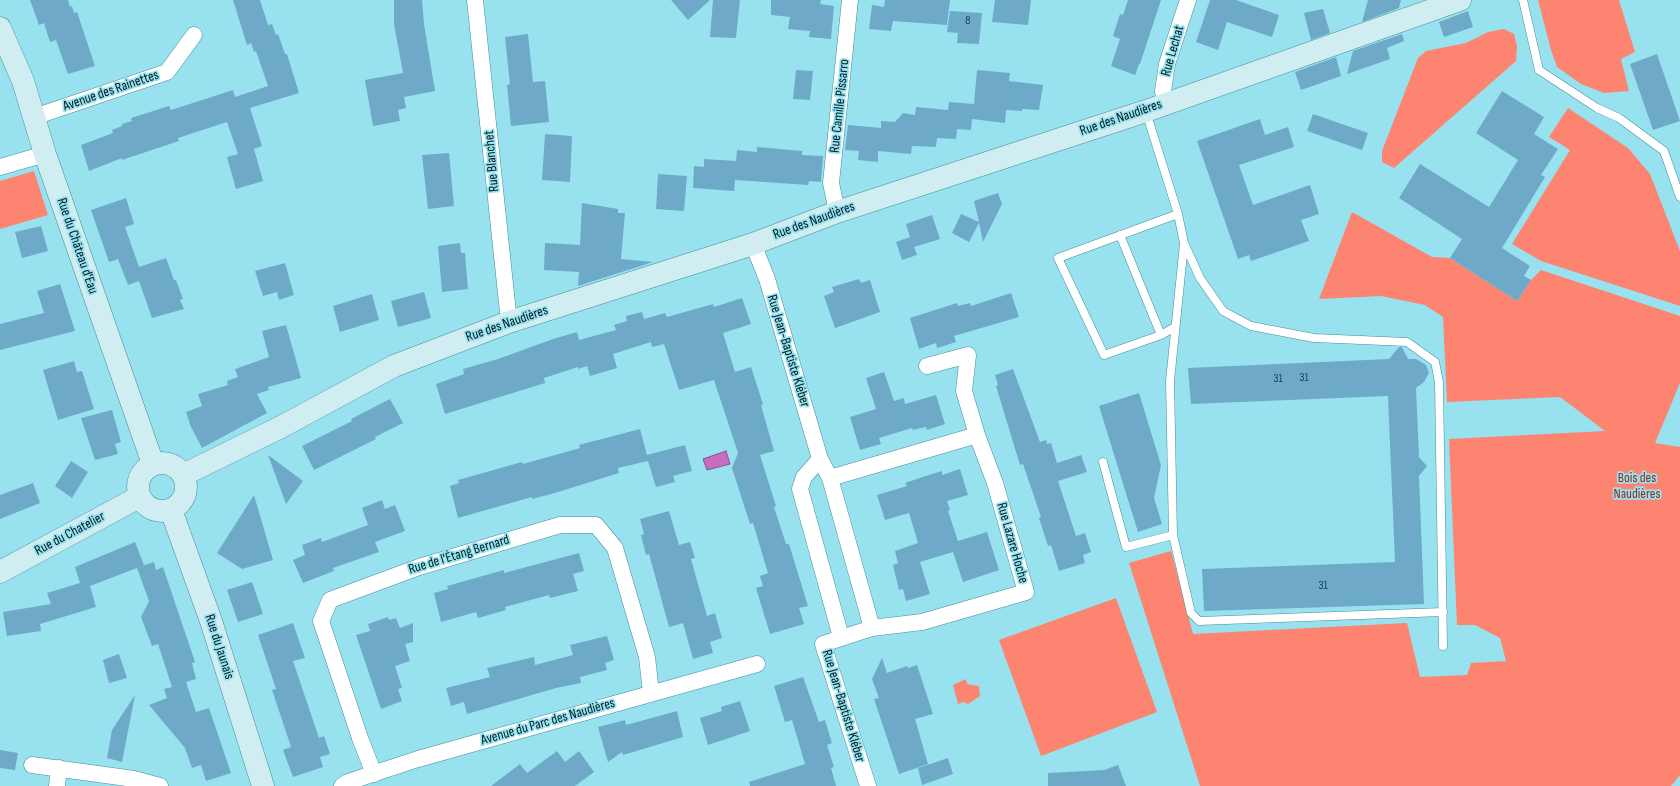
<!DOCTYPE html>
<html>
<head>
<meta charset="utf-8">
<style>
	body { margin:0 }
	canvas { display:block; background:#98e2f0 }
</style>
</head>
<body>
<canvas width="1680" height="786"></canvas>
<script>
const ctx = document.querySelector('canvas').getContext('2d');
ctx.lineJoin = 'round';
function fill(path, color) {
  ctx.fillStyle = color;
  ctx.fill(path, 'evenodd');
}
function poly(rows) {
  const path = new Path2D();
  for (const r of rows) {
    if (r.length === 3) {
      path.moveTo(r[0] + r[2], r[1]);
      path.arc(r[0], r[1], r[2], 0, 2 * Math.PI);
      continue;
    }
    path.moveTo(r[0], r[1]);
    for (let i = 2; i < r.length; i += 2) path.lineTo(r[i], r[i + 1]);
  }
  return path;
}
function trace(path, color, width, dash) {
  ctx.strokeStyle = color;
  ctx.lineWidth = width;
  ctx.lineCap = dash ? 'butt' : 'round';
  ctx.setLineDash(dash || []);
  ctx.stroke(path);
}
function drawText(font, color, halo, rows, align = 'center') {
  ctx.font = font + ' "Sofia Sans Condensed",sans-serif';
  ctx.lineWidth = 3.5;
  ctx.setLineDash([]);
  ctx.textBaseline = 'middle';
  ctx.strokeStyle = halo;
  ctx.fillStyle = color;
  for (const [text, x, y, turn = 0] of rows) {
    ctx.save();
    ctx.translate(x, y);
    ctx.rotate((+turn || 0) * Math.PI / 180);
    ctx.textAlign = isNaN(turn) ? turn : align;
    if (halo) ctx.strokeText(text, 0, 0);
    ctx.fillText(text, 0, 0);
    ctx.restore();
  }
}
const green = poly([
	[1538,0,1619,0,1635,52,1621,59,1629,91,1604,93,1581,84,1557,67,1551,50],
	[1504,29,1514,34,1517,46,1516,61,1394,168,1382,162,1382,151,1418,58,1426,51,1466,43,1488,32],
	[1568,108,1628,148,1650,174,1680,251,1680,306,1541,261,1512,244,1570,150,1549,137],
	[34,171,48,215,0,229,0,181],
	[1352,212,1432,257,1450,258,1517,301,1531,280,1541,270,1680,316,1680,383,1655,443,1680,447,1680,775,1671,786,1200,786,1129,563,1171,551,1193,634,1407,623,1420,677,1467,675,1471,663,1506,661,1500,638,1475,625,1457,625,1449,439,1605,431,1560,397,1447,402,1443,317,1425,305,1381,296,1319,299],
	[1116,598,1157,712,1041,756,999,640],
	[966,679,967,684,979,686,980,696,968,704,963,702,958,704,953,685]
]);
const water = poly([
	[726,451,730,464,707,470,703,459,726,451]
]);
const building = poly([
	[30,0,68,0,70,7,72,6,74,13,77,12,95,66,68,74,56,40,50,42,44,23,39,25],
	[233,0,260,0,268,25,272,24,276,35,278,34,285,54,287,54,299,93,250,108,262,146,254,149,263,181,236,189,227,157,238,154,227,122,178,138,179,141,122,160,122,158,89,171,81,145,113,133,112,130,122,126,122,124,132,121,131,118,169,106,171,110,233,90,235,97,268,86,256,51,254,52,251,43,247,45],
	[394,0,422,0,424,24,435,91,404,97,406,108,398,110,400,121,373,126,365,80,403,73,394,24],
	[671,0,710,0,688,20],
	[713,0,740,0,736,38,710,37],
	[771,0,821,0,820,4,834,6,831,39,809,37,810,31,788,29,790,17,771,15],
	[885,0,950,0,947,25,893,21,891,31,869,29,872,5,884,7],
	[995,0,1031,0,1028,25,992,22],
	[1128,0,1161,0,1140,64,1139,64,1135,75,1111,66,1120,39,1113,36,1120,14,1123,15],
	[1210,0,1236,0,1279,15,1272,37,1227,22,1218,50,1196,42],
	[1368,0,1401,0,1399,8,1362,22],
	[1323,9,1330,33,1311,40,1304,13],
	[950,11,982,13,979,44,957,43,958,33,947,32],
	[1468,11,1473,27,1444,37,1439,22],
	[528,34,533,82,545,81,549,122,511,126,507,85,510,84,505,37],
	[1402,34,1404,41,1387,48,1390,59,1347,74,1353,51],
	[1657,54,1680,121,1653,130,1630,64],
	[1336,57,1341,76,1301,90,1295,72],
	[796,70,813,71,810,100,793,99],
	[977,70,1010,73,1009,81,1043,85,1039,110,1022,109,1022,111,1006,110,1005,123,972,119,971,130,957,129,956,139,937,138,936,147,912,146,911,154,878,151,878,162,858,160,859,151,845,150,848,125,881,128,881,121,895,122,903,113,915,115,916,107,948,110,949,102,974,104],
	[1502,91,1544,117,1534,134,1558,149,1541,175,1545,177,1502,248,1530,266,1524,276,1531,280,1517,301,1450,258,1462,239,1399,198,1420,164,1489,207,1518,160,1476,133],
	[1313,114,1368,133,1362,150,1307,131],
	[1260,119,1265,135,1288,127,1294,147,1239,165,1253,205,1310,185,1319,214,1301,220,1309,241,1251,261,1249,255,1238,259,1197,141],
	[545,134,572,136,570,182,542,180],
	[757,147,802,151,802,155,823,156,821,182,809,181,808,185,735,180,734,191,693,188,694,166,704,167,704,159,736,161,737,150,757,152],
	[449,153,454,206,428,209,422,155],
	[658,174,687,176,684,211,656,209],
	[998,193,1002,204,983,242,979,223,969,242,952,233,961,214,979,222,974,201],
	[126,198,134,224,125,227,139,267,166,258,174,280,176,280,183,299,180,300,184,309,152,318,139,281,128,285,118,259,109,262,91,210],
	[582,203,618,209,618,213,625,213,621,259,653,262,578,286,579,272,544,270,545,243,580,245],
	[932,215,940,239,914,247,917,255,902,260,896,242,910,237,906,224],
	[41,226,48,251,22,258,15,232],
	[460,243,461,253,465,253,468,289,442,292,438,246],
	[285,263,294,295,279,300,277,292,263,296,255,271],
	[859,279,861,283,870,280,880,312,835,328,824,296,834,292,832,287],
	[60,284,75,331,0,350,0,324,44,313,37,291],
	[424,292,431,318,398,327,391,301],
	[1011,293,1019,317,954,336,956,342,937,348,936,343,919,349,910,318,957,303,958,306,970,303,971,306],
	[372,294,379,320,340,332,333,306],
	[742,298,751,324,723,333,735,372,751,367,763,404,761,405,774,451,760,455,776,506,774,507,786,544,789,544,808,606,799,608,804,624,770,634,756,588,763,586,760,576,768,573,753,523,750,524,732,468,738,453,714,380,679,390,664,344,652,347,651,342,613,354,617,368,590,376,587,366,578,369,578,367,544,378,545,383,445,414,436,384,464,374,463,369,498,359,553,339,577,332,579,340,616,330,614,325,627,321,626,316,642,312,644,319,665,313,667,317,713,304,714,307],
	[286,325,301,378,268,387,269,390,257,394,267,413,202,448,191,427,186,412,202,406,198,394,228,385,227,381,238,377,235,369,269,357,262,331],
	[1399,347,1402,347,1408,359,1416,359,1426,365,1429,373,1424,382,1416,388,1419,457,1427,466,1419,476,1424,604,1204,611,1202,569,1395,562,1388,396,1191,404,1188,368,1389,359],
	[74,361,77,372,82,371,94,409,58,420,43,370],
	[1013,369,1040,442,1046,440,1047,444,1051,443,1057,463,1081,455,1087,472,1058,481,1076,536,1085,533,1091,552,1083,555,1085,563,1059,571,1051,545,1048,546,1039,518,1041,517,1023,464,1020,465,996,386,998,385,995,375],
	[884,372,894,401,904,398,905,404,936,395,945,424,927,430,926,427,913,430,912,428,879,438,881,444,860,450,850,417,876,409,866,378],
	[1139,393,1161,465,1154,498,1162,524,1138,532,1099,406],
	[390,399,403,423,375,437,376,439,314,470,302,446,352,421,351,419],
	[112,410,121,442,115,444,118,454,95,460,81,418],
	[640,429,647,455,685,445,692,471,673,476,675,482,656,487,648,461,618,468,619,473,555,493,532,499,532,497,458,518,450,486,459,483,458,480,522,462,523,464,580,448,579,445],
	[268,455,303,481,286,504],
	[71,461,88,472,72,498,55,486],
	[960,469,968,495,947,501,950,510,948,511,958,541,987,532,999,570,963,582,953,552,920,562,930,594,906,601,903,589,899,590,893,565,898,563,895,551,918,543,909,513,885,520,877,495,907,486,905,483,932,474,942,471,942,475],
	[33,483,40,503,0,519,0,495],
	[254,495,273,560,242,569,217,553],
	[382,500,385,509,395,505,405,531,375,542,379,552,333,568,334,571,303,583,293,560,305,555,302,545,321,538,322,542,368,525,362,508],
	[669,511,679,545,690,542,695,558,691,559,707,616,715,613,722,638,710,642,713,653,693,659,683,623,669,627,649,554,646,555,641,535,644,534,640,519],
	[135,542,144,565,142,566,154,562,156,570,163,567,195,662,192,663,196,679,186,682,196,712,209,708,231,773,206,781,201,765,192,768,185,748,149,705,167,698,164,689,172,687,158,644,152,646,141,617,149,601,137,568,90,586,96,607,40,624,41,631,7,636,3,612,51,604,47,593,80,583,75,567],
	[579,553,584,571,573,574,578,591,550,598,549,595,505,607,506,610,478,618,476,612,441,622,434,593,448,589,447,586,486,575,504,570,504,573],
	[252,582,263,614,238,622,227,590],
	[388,617,389,620,396,618,400,628,413,623,413,642,405,644,410,661,395,666,402,688,398,689,402,701,381,709,356,635,370,631,368,624],
	[293,623,305,658,293,661,319,738,324,736,330,754,320,757,323,767,293,777,283,750,291,747,272,690,276,689,258,635],
	[607,636,614,660,605,663,607,670,580,677,581,683,556,688,467,714,464,702,451,706,446,688,490,677,487,668,534,657,535,665,573,655,570,645],
	[119,654,127,678,109,683,103,660],
	[882,658,887,673,907,666,908,668,917,665,933,714,915,719,928,764,899,774,874,699,879,698,872,679],
	[803,677,819,722,825,720,832,743,827,745,834,767,831,768,836,786,750,786,749,782,805,764,792,720,785,722,774,686],
	[135,695,122,762,107,758,112,730],
	[740,701,750,731,708,745,700,718,722,711,721,707],
	[677,711,683,737,623,755,622,752,608,762,598,727,625,720,626,725],
	[0,750,18,753,15,770,0,768],
	[557,751,565,762,579,751,594,772,575,786,491,786,520,764,527,773],
	[948,758,953,774,922,785,918,768],
	[1118,765,1126,786,1048,786,1048,773,1104,770]
]);
const lane = poly([
	[1523,0,1539,70,1597,108,1619,118,1664,151,1680,197],
	[1146,112,1178,214,1184,243,1200,278,1223,311,1251,326,1314,338,1407,342,1435,362,1439,382,1443,646],
	[1120,235,1161,335],
	[1184,244,1170,381,1173,535,1191,613,1199,621,1443,612],
	[1175,327,1161,335,1104,355,1058,258,1178,214],
	[1103,462,1126,547,1173,535]
]);
const street = poly([
	[475,0,509,322],
	[1165,104,1163,91,1167,64,1188,0],
	[34,117,167,72,194,35],
	[0,167,45,154],
	[837,212,831,183,850,0],
	[753,244,767,279,820,459],
	[830,478,977,435],
	[841,637,800,489,804,477,820,459,830,478,872,628],
	[32,765,134,779,160,786],
	[374,774,360,738,321,621,330,600,419,567,560,525,596,525,615,548,647,657,651,693],
	[57,786,59,768],
	[342,786,348,782,418,759,757,664],
	[868,786,823,644,872,628,922,622,1026,592,995,483,977,435,964,391,968,355,927,366]
]);
const secondary = poly([
	[0,28,23,81,45,154,153,464],
	[162,487,24],
	[183,475,281,427,394,366,509,322,753,244,837,212,1146,111,1460,0],
	[171,510,211,621,263,786],
	[0,572,139,497]
]);
const numberNames = [
	["8",968,21],
	["31",1304,378],
	["31",1278,379],
	["31",1323,586]
];
const streetNames = [
	["Rue Lechat",1173,51,-74],
	["Avenue des Rainettes",111,91,-19],
	["Rue Camille Pissarro",840,106,-84],
	["Rue des Naudières",1121,118,-19],
	["Rue Blanchet",492,161,-95],
	["Rue des Naudières",814,221,-20],
	["Rue du Château d'Eau",77,246,71],
	["Rue des Naudières",507,324,-19],
	["Rue Jean-Baptiste Kléber",788,351,73],
	["Rue du Chatelier",70,534,-28],
	["Rue Lazare Hoche",1012,543,74],
	["Rue de l'Étang Bernard",459,555,-17],
	["Rue du Jaunais",219,647,72],
	["Rue Jean-Baptiste Kléber",843,706,73],
	["Avenue du Parc des Naudières",548,722,-16]
];
const parkNames = [
	["Bois des",1637,478],
	["Naudières",1637,494]
];
fill(green, '#fc8470');
fill(water, '#c86cbf');
trace(water, '#8c538f', 1);
fill(building, '#6eaac8');
trace(lane, '#438e9b', 9);
trace(street, '#438e9b', 17);
trace(secondary, '#438e9b', 23);
trace(lane, '#fff', 8);
trace(street, '#fff', 16);
trace(secondary, '#d0edf2', 22);
drawText('12px', '#1c3d48', null, numberNames);
drawText('14px', '#00191e', '#98e2f0', streetNames);
drawText('14px', '#962719', '#98e2f0', parkNames);
</script>
</body>
</html>
